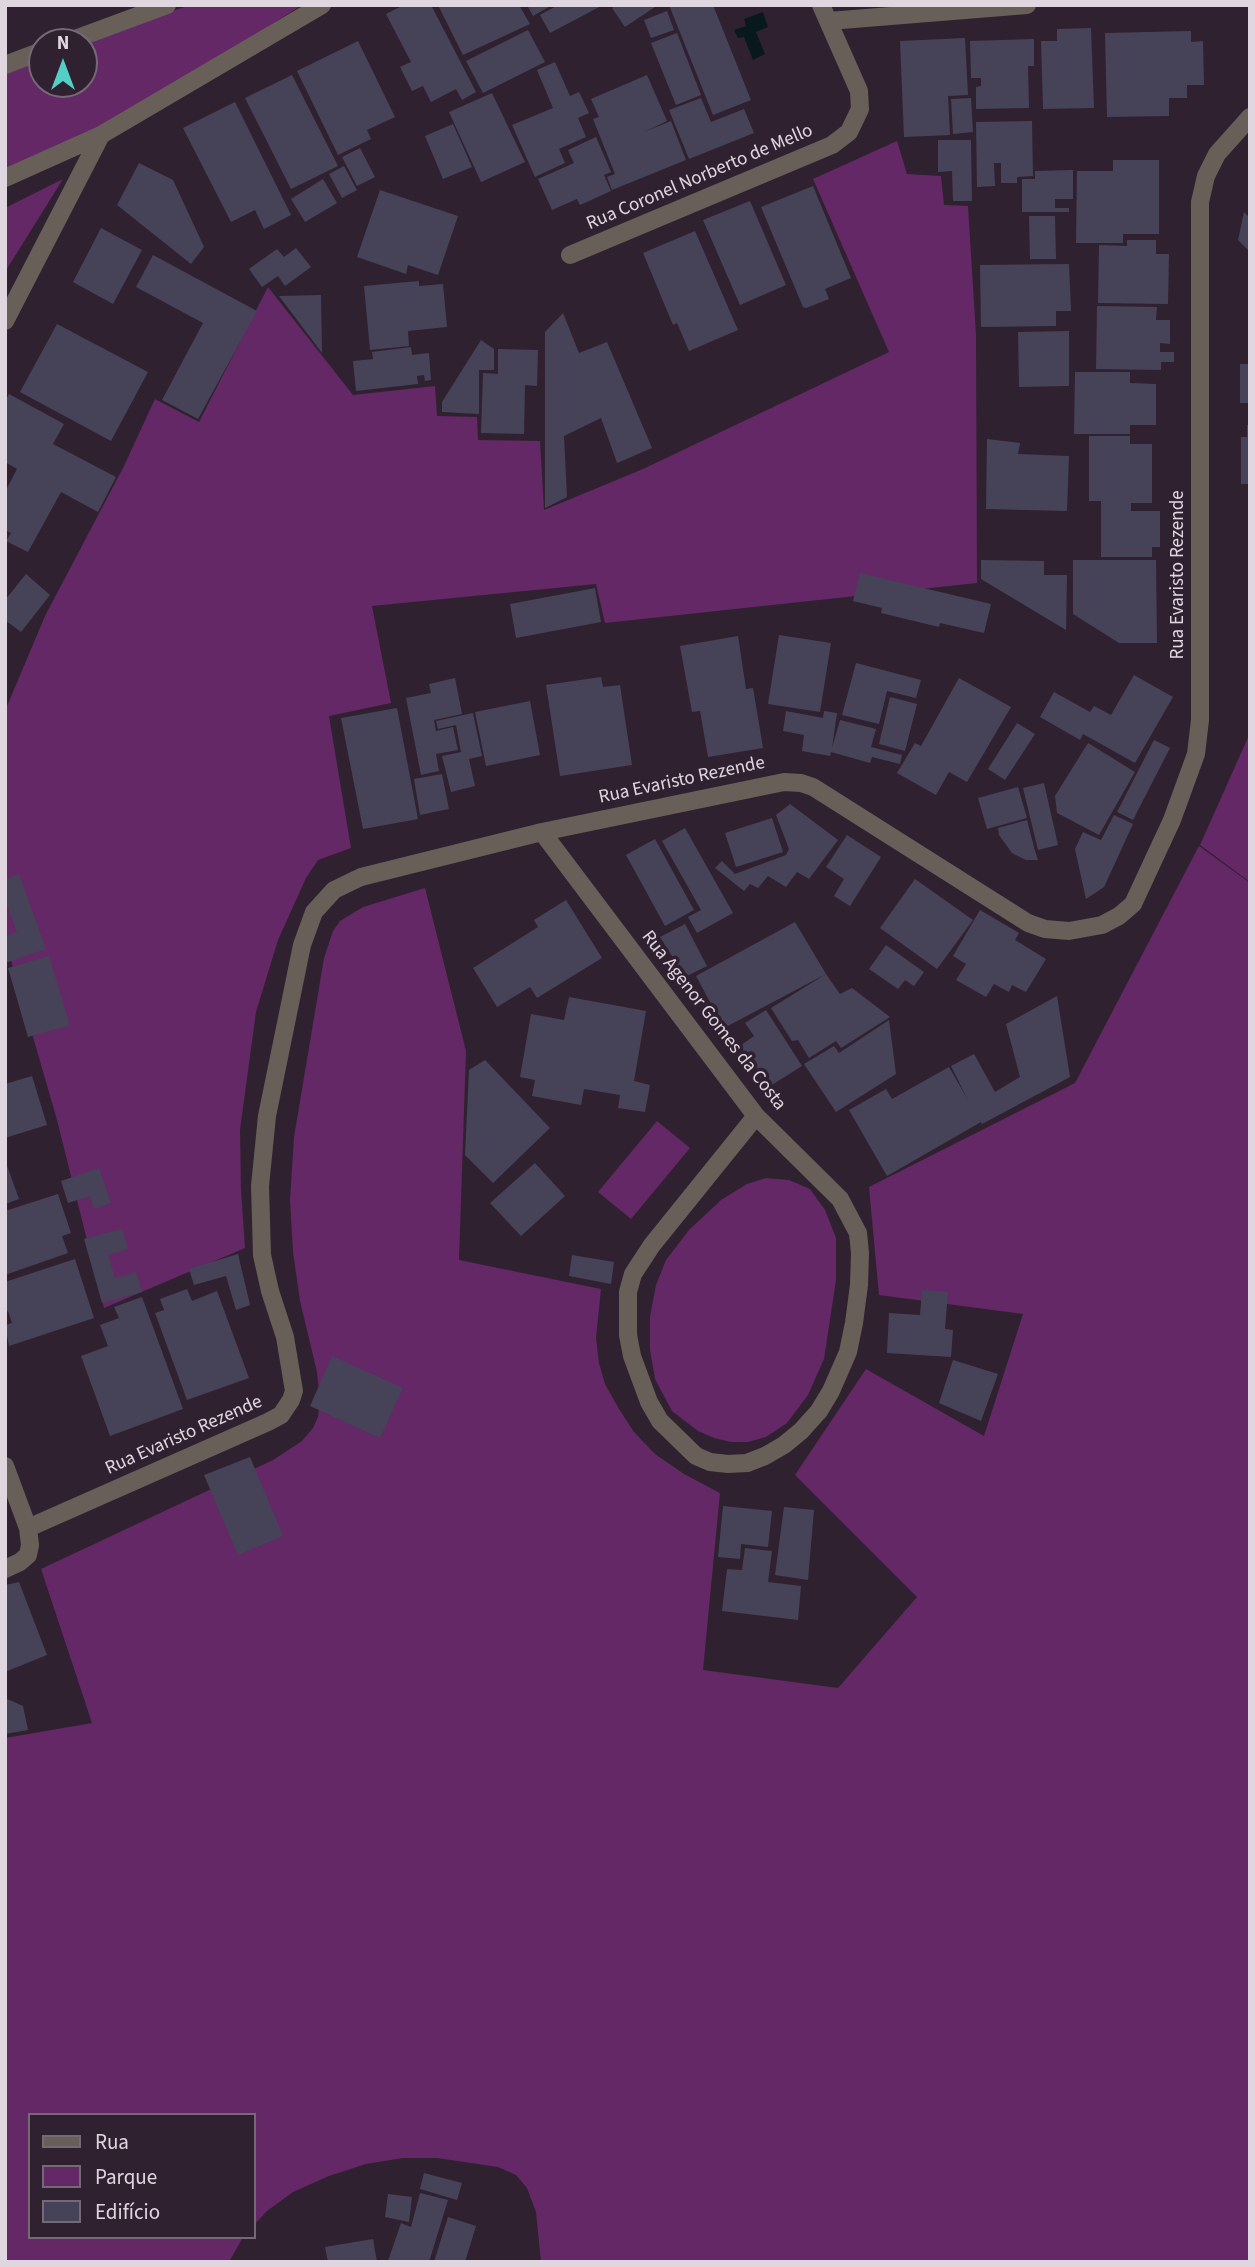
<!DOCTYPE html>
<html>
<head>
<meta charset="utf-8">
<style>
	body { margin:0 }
	#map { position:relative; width:1255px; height:2267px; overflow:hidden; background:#302130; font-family:"Source Sans 3",sans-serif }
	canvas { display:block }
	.frame { position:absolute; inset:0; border:7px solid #e0d6e0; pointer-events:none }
	.legend { position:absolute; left:28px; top:2113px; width:228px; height:126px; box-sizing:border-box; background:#302130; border:2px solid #766976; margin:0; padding:9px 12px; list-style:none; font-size:21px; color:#e0d6e0 }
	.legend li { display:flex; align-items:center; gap:14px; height:35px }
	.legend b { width:35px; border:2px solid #766976 }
	.north { position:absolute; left:28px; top:28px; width:70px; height:70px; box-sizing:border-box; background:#302130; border:2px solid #766976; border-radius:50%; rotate:0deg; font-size:19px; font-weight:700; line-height:28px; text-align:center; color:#e0d6e0 }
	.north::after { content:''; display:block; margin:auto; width:24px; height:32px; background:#55cec4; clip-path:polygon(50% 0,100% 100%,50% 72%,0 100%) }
</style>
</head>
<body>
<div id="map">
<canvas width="1255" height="2267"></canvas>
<div class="frame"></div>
<ul class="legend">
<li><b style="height:9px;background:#685f59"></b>Rua</li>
<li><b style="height:19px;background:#632865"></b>Parque</li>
<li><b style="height:19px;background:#464358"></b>Edifício</li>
</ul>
<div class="north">N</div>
</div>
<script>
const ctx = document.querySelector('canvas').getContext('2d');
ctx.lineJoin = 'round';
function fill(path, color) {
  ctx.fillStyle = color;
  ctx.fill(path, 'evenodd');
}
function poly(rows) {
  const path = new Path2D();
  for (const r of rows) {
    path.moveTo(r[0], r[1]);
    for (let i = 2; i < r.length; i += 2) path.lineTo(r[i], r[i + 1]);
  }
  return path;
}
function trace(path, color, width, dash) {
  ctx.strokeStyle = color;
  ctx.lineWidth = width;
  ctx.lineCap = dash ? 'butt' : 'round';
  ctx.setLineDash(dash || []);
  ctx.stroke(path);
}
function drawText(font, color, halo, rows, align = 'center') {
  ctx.font = font + ' "Source Sans 3",sans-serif';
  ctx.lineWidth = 7;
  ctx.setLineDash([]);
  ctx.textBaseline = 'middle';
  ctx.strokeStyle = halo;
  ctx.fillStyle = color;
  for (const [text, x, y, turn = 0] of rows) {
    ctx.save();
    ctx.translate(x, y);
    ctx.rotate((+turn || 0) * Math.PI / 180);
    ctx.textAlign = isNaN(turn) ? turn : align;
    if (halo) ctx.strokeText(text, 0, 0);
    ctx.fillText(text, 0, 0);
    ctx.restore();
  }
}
const green = poly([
	[190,5,302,5,116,123,5,175,5,70,42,57,42,84,84,84,84,42],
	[897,141,907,174,941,176,944,205,968,206,976,335,977,583,605,623,596,584,372,606,391,703,329,716,351,848,318,860,306,878,278,940,256,1012,240,1130,241,1190,245,1248,104,1308,57,1120,5,940,5,711,45,616,124,466,155,399,199,422,268,287,353,395,435,386,437,416,477,417,478,440,540,441,544,510,643,469,889,352,813,179],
	[63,179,5,272,5,208],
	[1250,733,1250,882,1200,845],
	[1199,846,1250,883,1250,2262,541,2262,536,2212,527,2188,516,2175,498,2167,437,2158,403,2158,366,2164,329,2176,293,2192,267,2211,254,2225,254,2115,30,2115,30,2237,243,2237,229,2262,5,2262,5,1738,92,1723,41,1569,273,1460,302,1441,313,1428,318,1417,320,1400,317,1372,300,1301,293,1252,290,1200,294,1137,324,958,333,931,340,921,363,907,425,888,466,1051,459,1260,601,1289,596,1338,599,1363,605,1384,619,1409,634,1432,655,1454,684,1474,720,1493,703,1670,838,1688,917,1597,795,1475,866,1369,984,1436,1023,1314,879,1295,869,1187,1075,1083],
	[657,1121,690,1148,631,1219,598,1192],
	[766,1178,789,1180,810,1189,825,1210,836,1238,836,1280,824,1359,808,1395,787,1423,766,1437,748,1442,731,1442,714,1438,698,1431,672,1411,655,1379,650,1350,650,1317,656,1285,666,1260,689,1230,721,1200,747,1184]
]);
const water = poly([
	[763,12,768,27,756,32,765,54,753,60,744,37,738,38,734,30,746,26,744,19]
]);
const building = poly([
	[404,5,431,5,476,92,462,100,456,89,431,102,423,86,412,91,400,67,411,62,386,14],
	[438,5,519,5,530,24,463,55],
	[527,5,552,5,533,16],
	[558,5,603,5,550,33,540,15],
	[617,5,658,5,625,27,612,8],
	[669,5,713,5,751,100,713,115],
	[667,11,674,30,651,38,644,20],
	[1091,28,1094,108,1043,109,1041,41,1057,41,1057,29],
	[528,30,545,62,483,93,466,61],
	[1191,31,1191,42,1203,41,1204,85,1187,85,1187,98,1169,98,1169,116,1107,117,1105,33],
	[677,33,701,95,676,105,651,43],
	[965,38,968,95,948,96,950,135,904,137,900,41],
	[1034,39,1034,66,1028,66,1029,108,976,109,976,87,981,86,981,78,971,78,970,41],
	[358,41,395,117,367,130,371,139,338,155,297,71],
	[555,62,570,96,579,92,589,113,578,118,586,137,559,149,565,163,535,177,512,125,553,108,537,70],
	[292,75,338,166,291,189,245,98],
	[647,75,667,121,644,132,671,121,686,160,612,190,607,177,615,174,593,119,599,117,591,99],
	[492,93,525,162,481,182,449,112],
	[701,98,711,122,744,109,754,133,689,159,669,110],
	[971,98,973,132,953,134,951,99],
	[235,102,291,215,264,229,255,210,231,222,183,128],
	[1032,121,1033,176,1017,177,1017,183,1001,183,1001,163,994,163,995,186,977,187,976,122],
	[453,124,472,167,443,179,425,136],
	[596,137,611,172,604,175,611,191,580,205,577,199,552,210,538,179,574,163,568,150],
	[938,140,971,140,972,201,953,201,952,171,938,172],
	[360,148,375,177,357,186,342,157],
	[1113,160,1159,160,1159,234,1123,234,1123,243,1076,243,1077,171,1113,171],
	[139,163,173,180,204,247,191,264,117,205],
	[344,166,357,190,342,198,329,174],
	[1073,170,1073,199,1055,199,1055,208,1069,208,1069,212,1022,212,1022,179,1035,179,1035,171],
	[323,179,337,203,305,222,291,199],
	[813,186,851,278,825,289,829,299,806,308,803,307,761,207],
	[380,190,458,216,438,275,408,265,406,274,357,257],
	[750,201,786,285,740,305,703,220],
	[1244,212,1250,218,1250,252,1238,240],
	[1029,216,1055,216,1056,259,1030,259],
	[101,228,142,250,113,304,73,282],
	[695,231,738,330,689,351,677,323,673,325,643,253],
	[1127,240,1156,240,1156,254,1169,254,1168,304,1098,303,1099,245,1127,246],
	[296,248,311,267,285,286,278,276,262,287,249,269,277,249,284,257],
	[153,255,257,311,198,419,162,400,203,323,136,287],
	[1069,264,1071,311,1056,311,1056,326,981,327,980,265],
	[419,281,419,286,443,284,447,327,408,331,409,346,370,350,364,286],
	[321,295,322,353,279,296],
	[1097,306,1157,307,1156,320,1170,320,1170,344,1160,343,1160,352,1174,352,1174,362,1161,362,1161,370,1096,369],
	[563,313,579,353,607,342,652,448,617,463,601,418,564,436,567,497,545,508,545,332],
	[57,324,148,372,111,441,20,392],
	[1069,331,1069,386,1019,387,1018,332],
	[481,340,494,349,494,370,479,370,479,414,442,412,442,402],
	[411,347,412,355,429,353,431,380,425,381,424,375,417,376,418,384,356,391,353,361,373,359,372,352],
	[498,349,538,350,537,386,525,385,524,434,481,433,483,373,498,374],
	[1240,364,1250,364,1250,403,1240,403],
	[1075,372,1130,372,1130,383,1156,384,1156,425,1130,425,1130,434,1074,434],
	[9,394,64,424,53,444,116,477,98,512,61,492,28,552,6,541,11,533,5,530,5,492,17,469,5,462,5,401],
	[1247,425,1250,425,1250,484,1241,484,1241,437,1247,437],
	[1089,436,1130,436,1130,444,1152,444,1152,503,1131,503,1131,511,1160,511,1160,547,1152,547,1152,557,1101,557,1101,501,1089,501],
	[987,439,1020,443,1018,454,1069,456,1067,511,986,509],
	[981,560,1044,561,1044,575,1067,575,1066,630,981,579],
	[1073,560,1156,560,1157,643,1119,643,1073,614],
	[860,573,991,604,984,633,940,623,939,627,881,613,882,608,853,601],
	[26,574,50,595,21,632,5,620,5,600],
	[595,588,601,622,516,638,510,604],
	[779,635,831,643,820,712,768,704],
	[738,636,746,689,753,688,763,748,708,757,700,711,692,712,680,646],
	[856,663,921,680,916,698,887,691,879,724,842,715],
	[1134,675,1173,697,1135,763,1083,734,1080,740,1040,717,1054,692,1090,712,1094,706,1111,715],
	[601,677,603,687,620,685,632,765,560,776,546,685],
	[455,678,462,714,434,720,436,731,453,727,458,750,436,754,439,771,421,775,406,698,431,693,429,684],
	[959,678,1011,707,967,782,949,772,936,795,897,773,915,743,921,746],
	[890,697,917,704,905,751,879,744],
	[530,701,540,755,486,766,475,712],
	[397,708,418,819,363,829,341,718],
	[786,711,823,718,824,711,837,713,832,748,840,720,876,729,871,747,902,755,900,764,872,757,870,763,831,752,830,756,802,751,804,735,783,731],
	[473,713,482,756,469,759,475,786,451,792,442,756,461,752,456,725,438,729,436,721],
	[1017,723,1035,734,1005,780,988,769],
	[1154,740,1170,748,1133,820,1117,812],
	[1088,743,1135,772,1099,835,1057,813,1055,796],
	[442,774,449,809,420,815,414,779],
	[1044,783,1058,845,1038,850,1023,788],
	[1018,787,1027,818,987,829,978,798],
	[790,804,838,840,809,879,797,872,786,887,768,876,758,888,750,884,744,891,715,868,722,861,735,874,786,855,789,849,776,815],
	[1114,815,1133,824,1104,887,1086,899,1075,849,1083,832,1101,840],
	[772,818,783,852,736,867,725,833],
	[1027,820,1035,851,1038,860,1026,860,1012,853,999,835,998,828],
	[685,828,733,913,697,933,688,917,701,910,662,841],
	[847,835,881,857,850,906,834,896,844,879,826,867],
	[655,839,694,910,665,926,626,855],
	[19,874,46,949,5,963,5,936,17,932,5,900,5,879],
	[915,879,973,920,937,969,880,928],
	[566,900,602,958,537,998,530,987,497,1007,473,968,538,927,534,920],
	[980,910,1019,933,1015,940,1046,959,1026,992,1012,985,1009,992,994,984,986,997,956,980,966,964,953,956],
	[795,922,826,974,724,1028,696,976],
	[685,924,707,966,685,977,660,937],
	[886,945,924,972,914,986,905,980,898,989,869,969],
	[49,956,70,1025,28,1037,8,968],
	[826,974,840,994,852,988,890,1017,841,1048,836,1041,809,1058,798,1040,792,1041,771,1008],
	[1057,996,1070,1077,982,1124,981,1122,887,1176,849,1110,886,1089,892,1099,949,1067,968,1100,951,1066,974,1054,995,1092,1020,1077,1006,1024],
	[569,997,646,1011,634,1081,650,1085,645,1112,618,1108,620,1095,584,1089,581,1105,532,1096,535,1080,520,1077,531,1014,564,1020],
	[766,1010,802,1066,767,1088,740,1046,754,1036,745,1023],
	[889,1020,896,1074,836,1112,804,1064,834,1046,839,1053],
	[485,1060,550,1128,493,1183,465,1155,469,1070],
	[32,1076,47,1125,5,1138,5,1084],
	[5,1160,19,1199,5,1204],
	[535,1163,565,1196,521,1236,490,1203],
	[99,1168,111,1203,94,1209,90,1196,68,1203,61,1181],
	[58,1194,71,1233,62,1236,68,1253,5,1275,5,1211],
	[122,1229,128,1249,108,1255,115,1278,136,1272,142,1292,102,1303,84,1239],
	[238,1254,250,1305,236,1310,226,1276,194,1285,189,1269],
	[572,1255,614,1262,611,1284,569,1276],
	[75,1259,94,1318,9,1346,5,1325,12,1323,8,1311,5,1312,5,1282],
	[187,1289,192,1301,217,1291,249,1378,187,1400,155,1313,164,1310,160,1299],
	[922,1290,948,1292,945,1329,953,1330,951,1357,887,1353,889,1313,920,1315],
	[142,1297,183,1409,110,1436,81,1356,108,1346,100,1325,119,1318,114,1307],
	[332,1356,403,1388,380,1438,310,1406],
	[953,1360,998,1374,981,1421,939,1403],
	[250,1457,283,1536,238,1555,204,1475],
	[723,1506,772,1511,768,1547,741,1544,740,1559,718,1557],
	[784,1507,814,1510,808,1580,775,1575],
	[745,1548,772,1551,768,1582,801,1586,798,1620,722,1611,727,1569,742,1570],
	[19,1582,47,1655,5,1672,5,1585],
	[5,1698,23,1706,28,1730,5,1734],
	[424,2173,462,2183,457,2200,420,2189],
	[420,2193,448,2200,429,2262,388,2261,401,2223,411,2227],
	[388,2194,412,2197,409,2222,385,2217],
	[448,2217,476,2226,465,2262,434,2262],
	[373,2239,377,2262,328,2262,325,2247]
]);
const minor = poly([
	[829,21,1027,5],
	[67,42,167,5],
	[5,65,42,51],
	[5,178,101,135,322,5],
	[570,255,832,145,849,132,860,109,859,91,821,5],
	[5,321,101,135],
	[542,832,756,1116,840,1199,858,1233,860,1253,859,1285,854,1323,848,1352,831,1391,819,1411,801,1431,784,1445,765,1456,747,1463,728,1464,710,1462,696,1456,660,1421,649,1402,632,1356,628,1335,628,1292,633,1274,652,1245,756,1116],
	[5,1466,28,1528,30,1545,28,1555,20,1562,5,1569],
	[28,1528,268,1422,281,1415,291,1400,294,1391,285,1337,270,1291,262,1255,260,1186,267,1116,302,945,314,912,334,890,361,877,542,832,784,782,801,783,813,787,1028,923,1045,929,1069,931,1102,925,1119,916,1133,904,1172,820,1196,754,1200,720,1200,202,1206,176,1217,154,1250,117]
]);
const streetNames = [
	["Rua Coronel Norberto de Mello",700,178,-23],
	["Rua Evaristo Rezende",1179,575,-90],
	["Rua Evaristo Rezende",682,781,-12],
	["Rua Agenor Gomes da Costa",713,1021,52],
	["Rua Evaristo Rezende",184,1436,-24]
];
fill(green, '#632865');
fill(water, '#08191e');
fill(building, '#464358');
trace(minor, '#685f59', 18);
drawText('19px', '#e0d6e0', '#302130', streetNames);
</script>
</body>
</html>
